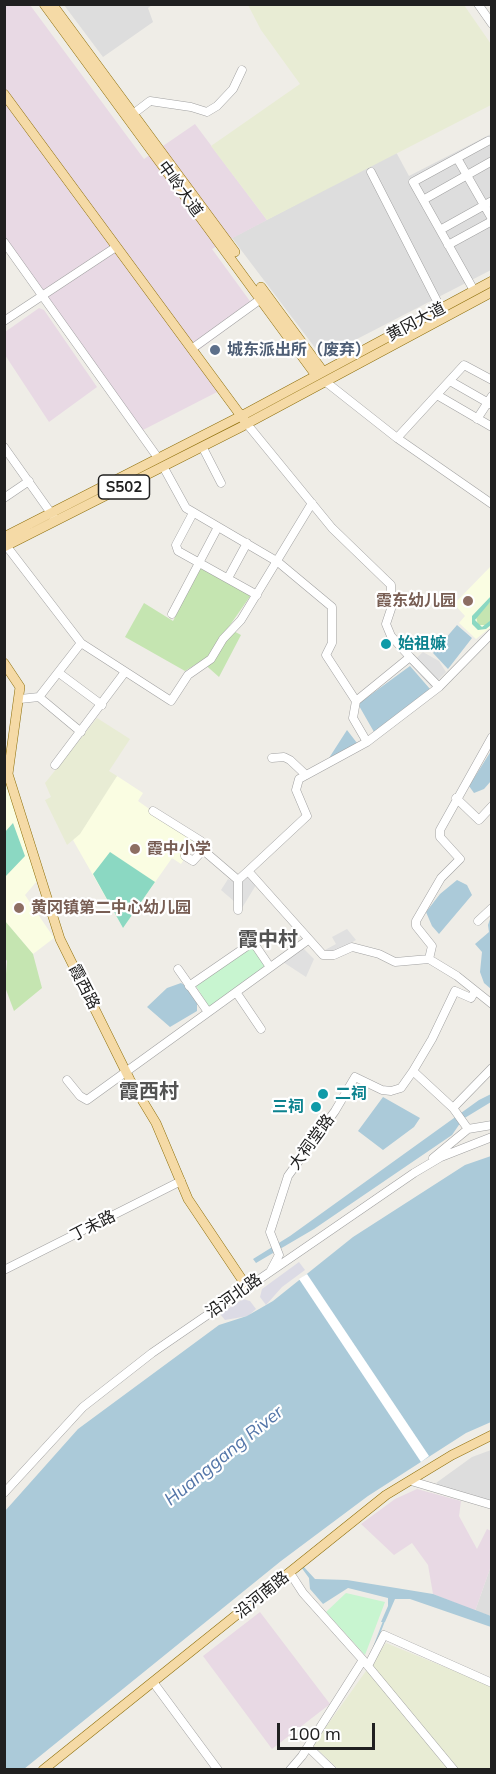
<!DOCTYPE html>
<html>
<head>
<meta charset="utf-8">
<style>
	body { margin:0 }
	#map { position:relative; width:496px; height:1774px; overflow:hidden; background:#efede7; font-family:Mulish,sans-serif }
	canvas { display:block }
	.frame { position:absolute; inset:0; border:6px solid #202020; pointer-events:none }
	.scale { position:absolute; left:277px; top:1723px; width:98px; height:27px; box-sizing:border-box; border:3px solid #202020; border-top:0; padding-left:8px; font-size:18px; line-height:21px; white-space:nowrap; color:#202020; -webkit-text-stroke:4px #fff; paint-order:stroke }
</style>
</head>
<body>
<div id="map">
<canvas width="496" height="1774"></canvas>
<div class="frame"></div>
<div class="scale">100 m</div>
</div>
<script>
const ctx = document.querySelector('canvas').getContext('2d');
ctx.lineJoin = 'round';
function fill(path, color) {
  ctx.fillStyle = color;
  ctx.fill(path, 'evenodd');
}
function poly(rows) {
  const path = new Path2D();
  for (const r of rows) {
    path.moveTo(r[0], r[1]);
    for (let i = 2; i < r.length; i += 2) path.lineTo(r[i], r[i + 1]);
  }
  return path;
}
function trace(path, color, width, dash) {
  ctx.strokeStyle = color;
  ctx.lineWidth = width;
  ctx.lineCap = dash ? 'butt' : 'round';
  ctx.setLineDash(dash || []);
  ctx.stroke(path);
}
function drawText(font, color, halo, rows, align = 'center') {
  ctx.font = font + ' Mulish,"Noto Sans SC",sans-serif';
  ctx.lineWidth = 4.5;
  ctx.setLineDash([]);
  ctx.textBaseline = 'middle';
  ctx.strokeStyle = halo;
  ctx.fillStyle = color;
  for (const [text, x, y, turn = 0] of rows) {
    ctx.save();
    ctx.translate(x, y);
    ctx.rotate((+turn || 0) * Math.PI / 180);
    ctx.textAlign = isNaN(turn) ? turn : align;
    if (halo) ctx.strokeText(text, 0, 0);
    ctx.fillText(text, 0, 0);
    ctx.restore();
  }
}
const residential = poly([
	[64,5,152,5,148,8,153,22,103,57],
	[491,134,491,270,322,357,232,238,396,152,409,176],
	[491,1450,491,1508,441,1488,436,1483,472,1457],
	[491,1566,491,1616,475,1611]
]);
const industrial = poly([
	[4,5,30,5,144,159,195,124,267,220,212,249,255,308,196,352,221,390,141,431,5,242],
	[39,308,44,310,97,387,49,422,5,355,5,332],
	[417,1489,461,1501,459,1516,477,1549,487,1529,491,1531,491,1566,475,1611,433,1594,428,1565,412,1543,394,1555,361,1524,395,1499],
	[260,1612,330,1704,272,1749,203,1656]
]);
const education = poly([
	[491,566,491,627,476,639,459,623,465,616,454,604],
	[117,776,143,793,138,801,196,842,181,864,172,858,123,928,73,840],
	[7,785,37,881,25,895,54,938,33,954,5,921,4,788]
]);
const farmland = poly([
	[248,5,464,5,491,44,491,105,267,220,211,146,300,84,261,30],
	[97,718,130,739,109,771,117,776,80,834,67,845,45,800,51,797,45,783],
	[386,1643,491,1686,491,1769,338,1769,313,1745]
]);
const grass = poly([
	[200,568,251,595,228,628,241,635,219,677,201,661,185,671,125,637,144,603,173,621],
	[491,601,491,620,486,625,478,625,476,617],
	[5,921,33,954,42,988,14,1011,5,987,7,961,5,958]
]);
const park = poly([
	[253,946,267,966,209,1007,196,986],
	[346,1593,385,1602,365,1655,326,1612]
]);
const pitch = poly([
	[491,596,491,601,475,620,482,627,491,620,491,625,486,629,478,630,472,624,472,616],
	[13,823,25,856,5,877,5,832],
	[110,852,155,882,123,928,93,874]
]);
const parking = poly([
	[423,652,439,661,446,672,431,687,410,664],
	[248,874,256,885,242,908,221,890,228,879,238,884],
	[347,929,356,940,334,953,325,950,336,944,332,937],
	[303,948,314,959,306,977,283,962]
]);
const plaza = poly([
	[299,1262,305,1270,282,1287,266,1305,260,1297,262,1289],
	[243,1299,250,1301,256,1309,248,1316,225,1320,220,1314]
]);
const water = poly([
	[457,625,472,638,448,669,433,653],
	[410,666,430,689,374,732,358,704],
	[347,730,357,743,336,757,329,758],
	[491,751,491,781,484,789,474,793,469,786],
	[457,880,467,885,472,895,439,934,432,926,426,912,440,894],
	[491,916,491,989,484,983,480,972,482,952,475,944,489,932,488,925],
	[181,983,189,988,197,999,197,1011,170,1027,147,1007,167,988],
	[491,1094,491,1102,463,1119,452,1135,314,1229,256,1263,253,1259,290,1236,479,1100],
	[383,1097,420,1118,414,1127,383,1150,358,1131],
	[491,1156,491,1422,466,1433,368,1496,281,1561,24,1769,5,1770,5,1511,78,1429,219,1325,247,1316,273,1301,353,1237,465,1165],
	[303,1566,315,1579,347,1580,433,1594,491,1616,491,1627,410,1599,395,1599,385,1622,381,1622,388,1606,388,1598,348,1588,323,1604,310,1589,309,1578,301,1567]
]);
const pier = poly([
	[307,1274,429,1456,421,1462,299,1279]
]);
const stream = poly([
	[374,1647,384,1621]
]);
const minor = poly([
	[478,4,492,24],
	[133,114,150,101,191,107,207,112,217,106,233,89,242,70],
	[457,158,492,219],
	[371,172,439,305],
	[423,200,492,161],
	[440,230,492,201],
	[4,242,158,458],
	[448,245,492,221],
	[472,287,413,182,488,141],
	[4,321,116,247],
	[193,348,265,296],
	[450,381,492,405],
	[326,382,397,438,492,504],
	[437,395,492,427],
	[477,419,492,396],
	[247,424,332,528,391,585,391,609,386,624,391,636,410,657,356,701,353,718,367,742],
	[397,438,464,365,492,380],
	[4,447,53,516],
	[203,448,221,483],
	[164,468,186,508,278,562,332,607,332,643,326,655,356,701],
	[4,498,29,481],
	[193,513,176,545,178,551,257,595],
	[8,548,81,643,171,701,188,675,211,659,223,639,241,620,312,503],
	[228,578,247,543],
	[172,614,218,527],
	[492,633,439,687,367,742,299,779,296,790,307,816,248,871,323,955,334,955,352,947,379,954,395,962,429,959,457,976,492,1004],
	[410,657,439,687],
	[59,673,102,705],
	[39,697,81,732],
	[20,699,39,697,81,643],
	[272,758,284,757,290,760,306,775],
	[55,765,125,672],
	[456,798,479,820,492,806],
	[153,811,201,841,203,850,238,880,248,871],
	[185,856,193,861,203,850],
	[238,880,238,910],
	[478,921,492,908],
	[429,959,432,946,416,926,416,921,441,878,460,859,440,837,440,830,492,737],
	[178,969,208,1012],
	[189,986,253,942,270,967],
	[236,992,261,1029],
	[413,1071,432,1039,455,991,471,998,475,991],
	[67,1080,80,1096,87,1100,308,940],
	[453,1108,492,1068],
	[468,1129,492,1125],
	[4,1270,181,1181],
	[271,1270,279,1255,270,1232,288,1176,335,1111,355,1077,382,1090,391,1091,401,1088,413,1071,453,1108,468,1129,433,1158],
	[411,1481,492,1505],
	[4,1493,83,1407,152,1353,414,1173,441,1157,492,1137],
	[290,1573,303,1593,363,1660,454,1770],
	[368,1666,384,1635,492,1683],
	[153,1682,218,1770],
	[308,1747,332,1770],
	[290,1770,302,1756,363,1660]
]);
const major = poly([
	[44,4,315,374],
	[52,4,235,252],
	[4,94,247,424],
	[261,287,322,370],
	[245,414,492,281],
	[250,422,492,292],
	[4,537,241,416],
	[4,547,243,426],
	[4,663,20,687,8,774,60,939,130,1080,156,1123,188,1199,247,1287],
	[43,1770,386,1495,452,1455,492,1435]
]);
const markers = [
	[215,350,6,"#5c6f8a"],
	[468,601,6,"#8d6e63"],
	[386,644,6,"#0f9aa8"],
	[135,849,6,"#8d6e63"],
	[19,908,6,"#8d6e63"],
	[323,1094,6,"#0f9aa8"],
	[316,1107,6,"#0f9aa8"]
];
const shields = [
	[124,487,51]
];
const shieldNames = [
	["S502",124,487]
];
const streetNames = [
	["中岭大道",180,189,54],
	["黄冈大道",416,322,-28],
	["霞西路",84,987,63],
	["大祠堂路",312,1142,-54],
	["丁未路",93,1226,-27],
	["沿河北路",234,1296,-35],
	["沿河南路",262,1595,-39]
];
const serviceNames = [
	["城东派出所（废弃）",227,350]
];
const educationNames = [
	["霞东幼儿园",456,601,"right"],
	["霞中小学",147,849],
	["黄冈镇第二中心幼儿园",31,908]
];
const cultureNames = [
	["始祖嫲",398,644],
	["二祠",335,1094],
	["三祠",304,1107,"right"]
];
const waterNames = [
	["Huanggang River",224,1456,-39]
];
const quarterNames = [
	["霞中村",268,940],
	["霞西村",149,1092]
];
fill(residential, '#ddd');
fill(industrial, '#e8d9e4');
fill(education, '#fafde2');
fill(farmland, '#e8ecd4');
fill(grass, '#c5e5b1');
fill(park, '#c8f5d0');
fill(pitch, '#8bd8c2');
fill(parking, '#e0e0e0');
fill(plaza, '#dcdbe5');
fill(water, '#abcad9');
fill(pier, '#fff');
trace(stream, '#abcad9', 2);
trace(minor, '#a1a1a1', 9);
trace(major, '#8f700c', 10);
trace(minor, '#fff', 8);
trace(major, '#f5daa6', 9);
for (const [x, y, r, color] of markers) {
  const dot = new Path2D();
  dot.arc(x, y, r, 0, 2 * Math.PI);
  ctx.fillStyle = color;
  ctx.fill(dot);
  trace(dot, '#fff', 2);
}
for (const [x, y, w] of shields) {
  const box = new Path2D();
  box.roundRect(x - w / 2, y - 12, w, 24, 4.5);
  ctx.fillStyle = '#fff';
  ctx.fill(box);
  trace(box, '#202020', 1.5);
}
drawText('bold 15px', '#202020', null, shieldNames);
drawText('16px', '#202020', '#fff', streetNames);
drawText('bold 16px', '#4e5e75', '#fff', serviceNames, 'left');
drawText('bold 16px', '#785e54', '#fff', educationNames, 'left');
drawText('bold 16px', '#0d838f', '#fff', cultureNames, 'left');
drawText('italic 18px', '#5375a8', '#fff', waterNames);
drawText('bold 20px', '#535353', '#fff', quarterNames);
</script>
</body>
</html>
